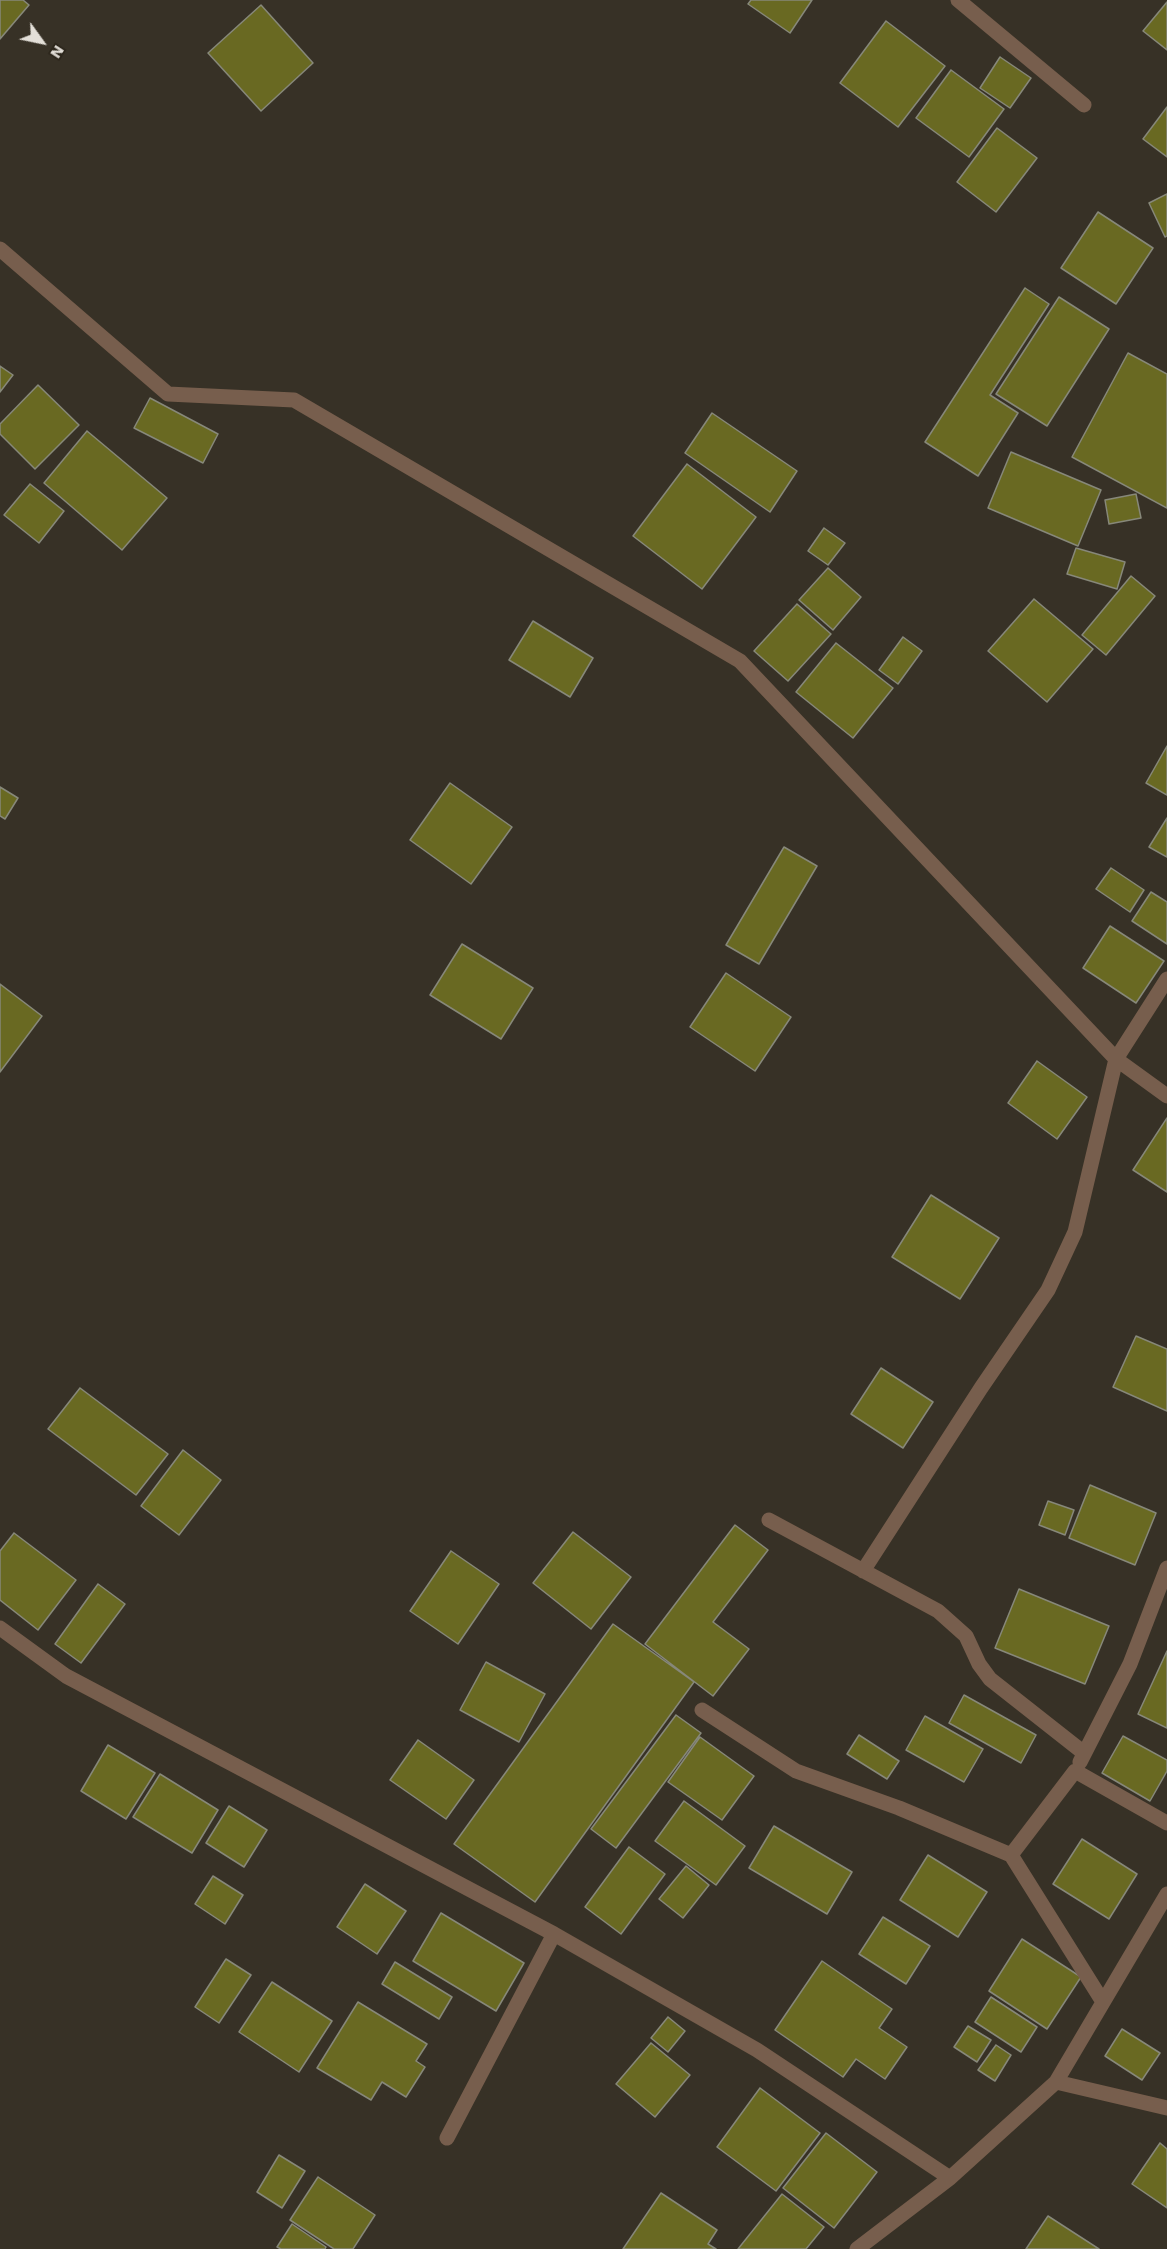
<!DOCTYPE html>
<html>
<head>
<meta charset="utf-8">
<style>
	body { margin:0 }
	#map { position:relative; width:1167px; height:2249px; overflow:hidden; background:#373126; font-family:"Work Sans",sans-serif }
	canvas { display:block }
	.north { position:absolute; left:12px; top:12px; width:60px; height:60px; -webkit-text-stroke:4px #2d271c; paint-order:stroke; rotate:123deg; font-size:16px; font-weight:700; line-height:24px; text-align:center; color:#e3dfd8 }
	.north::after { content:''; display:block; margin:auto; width:21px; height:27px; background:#e3dfd8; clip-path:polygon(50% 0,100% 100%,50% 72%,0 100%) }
</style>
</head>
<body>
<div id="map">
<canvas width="1167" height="2249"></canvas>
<div class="north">N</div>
</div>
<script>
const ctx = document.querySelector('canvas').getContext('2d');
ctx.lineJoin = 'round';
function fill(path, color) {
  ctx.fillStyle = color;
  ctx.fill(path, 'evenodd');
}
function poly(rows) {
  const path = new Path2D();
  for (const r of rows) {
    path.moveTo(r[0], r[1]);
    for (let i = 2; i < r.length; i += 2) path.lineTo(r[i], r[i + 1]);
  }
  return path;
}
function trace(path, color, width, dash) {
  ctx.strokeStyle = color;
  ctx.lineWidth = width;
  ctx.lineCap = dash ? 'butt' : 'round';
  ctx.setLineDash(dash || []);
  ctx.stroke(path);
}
const building = poly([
	[0,0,23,0,29,5,0,39,0,0],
	[751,0,812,0,790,33,748,4,751,0],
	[1167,2,1167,50,1143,31,1167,2],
	[261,5,313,63,261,111,208,53,261,5],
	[886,21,945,66,898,127,840,83,886,21],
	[1000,57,1031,78,1010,108,980,88,1000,57],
	[951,70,1004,109,969,157,916,118,951,70],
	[1167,107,1167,157,1143,139,1167,107],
	[997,128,1037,158,996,212,957,182,997,128],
	[1167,194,1167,236,1165,237,1149,203,1167,194],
	[1098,212,1153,248,1116,304,1061,268,1098,212],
	[1025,288,1049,304,990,395,1018,413,978,476,925,442,1025,288],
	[1059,297,1109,329,1047,426,996,394,1059,297],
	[1128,353,1167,374,1167,508,1072,457,1128,353],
	[0,366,13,375,0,392,0,366],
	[38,385,79,425,35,469,0,434,0,424,38,385],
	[150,398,218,434,203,463,134,428,150,398],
	[712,413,797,471,770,512,685,453,712,413],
	[87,431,167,498,122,550,44,483,87,431],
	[1011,452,1101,490,1078,546,988,508,1011,452],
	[687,464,756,517,702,589,633,536,687,464],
	[30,484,64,511,39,543,4,515,30,484],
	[1136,494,1141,518,1109,524,1105,500,1136,494],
	[824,528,845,543,828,565,808,551,824,528],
	[1076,548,1125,562,1117,589,1067,574,1076,548],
	[828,568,861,597,833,630,799,600,828,568],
	[1131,576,1155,596,1106,655,1082,635,1131,576],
	[1034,599,1093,649,1047,702,988,651,1034,599],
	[797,604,831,634,788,681,754,651,797,604],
	[533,621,593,658,570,697,509,660,533,621],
	[903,637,922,651,898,684,879,670,903,637],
	[836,643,893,688,853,738,796,692,836,643],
	[1167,746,1167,795,1146,783,1167,746],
	[450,783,512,827,471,884,410,840,450,783],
	[0,787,18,798,5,819,0,816,0,787],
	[1167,818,1167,857,1149,847,1167,818],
	[784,847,817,866,759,964,726,945,784,847],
	[1111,868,1144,890,1130,912,1096,889,1111,868],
	[1151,892,1167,902,1167,944,1132,921,1151,892],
	[1110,926,1164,961,1136,1003,1083,968,1110,926],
	[462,944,533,988,501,1039,430,995,462,944],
	[726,973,791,1017,755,1071,690,1027,726,973],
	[0,984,42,1016,0,1072,0,984],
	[1037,1061,1087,1097,1057,1139,1008,1103,1037,1061],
	[1167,1118,1167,1192,1133,1170,1167,1118],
	[931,1195,999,1238,960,1299,892,1257,931,1195],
	[1136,1336,1167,1349,1167,1411,1113,1387,1136,1336],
	[881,1368,933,1402,903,1448,851,1414,881,1368],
	[80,1388,168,1454,136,1495,48,1429,80,1388],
	[183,1450,221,1480,179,1535,141,1506,183,1450],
	[1090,1485,1156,1513,1135,1565,1069,1538,1090,1485],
	[1048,1501,1074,1510,1065,1535,1039,1525,1048,1501],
	[735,1525,768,1550,713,1622,749,1649,713,1696,645,1644,735,1525],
	[573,1532,631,1577,591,1629,533,1583,573,1532],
	[14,1533,76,1580,38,1630,0,1600,0,1551,14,1533],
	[451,1551,499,1584,458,1644,410,1611,451,1551],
	[98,1584,125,1604,81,1663,55,1644,98,1584],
	[1019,1589,1109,1626,1085,1684,995,1648,1019,1589],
	[613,1624,694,1682,535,1902,454,1844,613,1624],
	[1167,1651,1167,1728,1138,1714,1167,1651],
	[486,1662,545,1694,519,1742,460,1710,486,1662],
	[964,1695,1036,1735,1021,1763,949,1723,964,1695],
	[676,1715,701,1733,616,1848,591,1829,676,1715],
	[925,1716,983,1749,964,1782,906,1750,925,1716],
	[859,1735,899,1761,887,1779,847,1754,859,1735],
	[1123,1736,1167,1760,1167,1771,1150,1801,1102,1773,1123,1736],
	[700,1737,754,1776,722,1820,668,1782,700,1737],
	[418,1740,474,1780,446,1819,390,1780,418,1740],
	[108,1745,155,1773,126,1819,81,1791,108,1745],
	[160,1774,218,1810,192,1853,133,1817,160,1774],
	[684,1801,745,1846,716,1885,655,1841,684,1801],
	[229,1806,267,1830,244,1867,206,1843,229,1806],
	[774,1826,852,1872,827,1914,749,1868,774,1826],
	[1082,1839,1137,1874,1109,1919,1053,1884,1082,1839],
	[629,1847,665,1874,621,1934,585,1907,629,1847],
	[928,1855,987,1892,958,1937,900,1900,928,1855],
	[686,1866,709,1885,683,1918,659,1899,686,1866],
	[213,1876,243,1895,225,1924,195,1904,213,1876],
	[365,1884,406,1911,377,1954,337,1927,365,1884],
	[441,1913,524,1963,496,2011,413,1961,441,1913],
	[883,1917,930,1946,906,1984,859,1954,883,1917],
	[1022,1939,1081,1977,1047,2029,989,1991,1022,1939],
	[226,1959,251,1975,219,2023,195,2007,226,1959],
	[822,1961,892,2009,879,2028,907,2047,885,2079,856,2059,843,2077,775,2030,822,1961],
	[395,1962,452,1997,439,2019,382,1984,395,1962],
	[272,1982,332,2021,299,2072,239,2032,272,1982],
	[991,1997,1037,2027,1021,2052,975,2022,991,1997],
	[358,2002,427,2044,416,2061,425,2067,406,2097,382,2082,371,2100,317,2068,358,2002],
	[668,2017,685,2031,668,2052,651,2038,668,2017],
	[968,2026,991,2040,977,2062,954,2047,968,2026],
	[1122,2029,1160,2053,1142,2080,1105,2056,1122,2029],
	[651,2043,690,2075,655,2117,616,2084,651,2043],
	[996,2045,1011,2055,995,2081,978,2070,996,2045],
	[760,2088,820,2133,776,2191,717,2147,760,2088],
	[826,2133,877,2172,834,2228,783,2188,826,2133],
	[1160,2143,1167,2149,1167,2208,1132,2184,1160,2143],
	[279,2155,305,2171,282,2208,257,2192,279,2155],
	[318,2177,375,2215,353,2249,334,2249,290,2220,318,2177],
	[661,2193,717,2230,708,2244,716,2249,623,2249,661,2193],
	[782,2194,824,2227,806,2249,738,2249,782,2194],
	[1048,2216,1099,2249,1026,2249,1048,2216],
	[292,2224,326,2247,325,2249,281,2249,277,2247,292,2224]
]);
const street = poly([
	[958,0,1084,105],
	[0,249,168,394,294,400,740,661,1116,1059,1167,1096],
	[769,1520,938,1611,966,1636,979,1664,990,1679,1084,1753],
	[863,1571,981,1388,1048,1290,1075,1232,1116,1059,1167,979],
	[0,1628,66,1676,554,1934,757,2050,950,2178],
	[702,1710,796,1771,899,1808,1011,1855,1075,1771,1167,1823],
	[1080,1762,1130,1664,1167,1568],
	[1011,1855,1103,2002],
	[1056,2082,1167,2108],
	[447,2138,554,1934],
	[857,2249,950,2178,1056,2082,1167,1894]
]);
fill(building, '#696922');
trace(building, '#87887a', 1.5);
trace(street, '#775e4d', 15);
</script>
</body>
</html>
